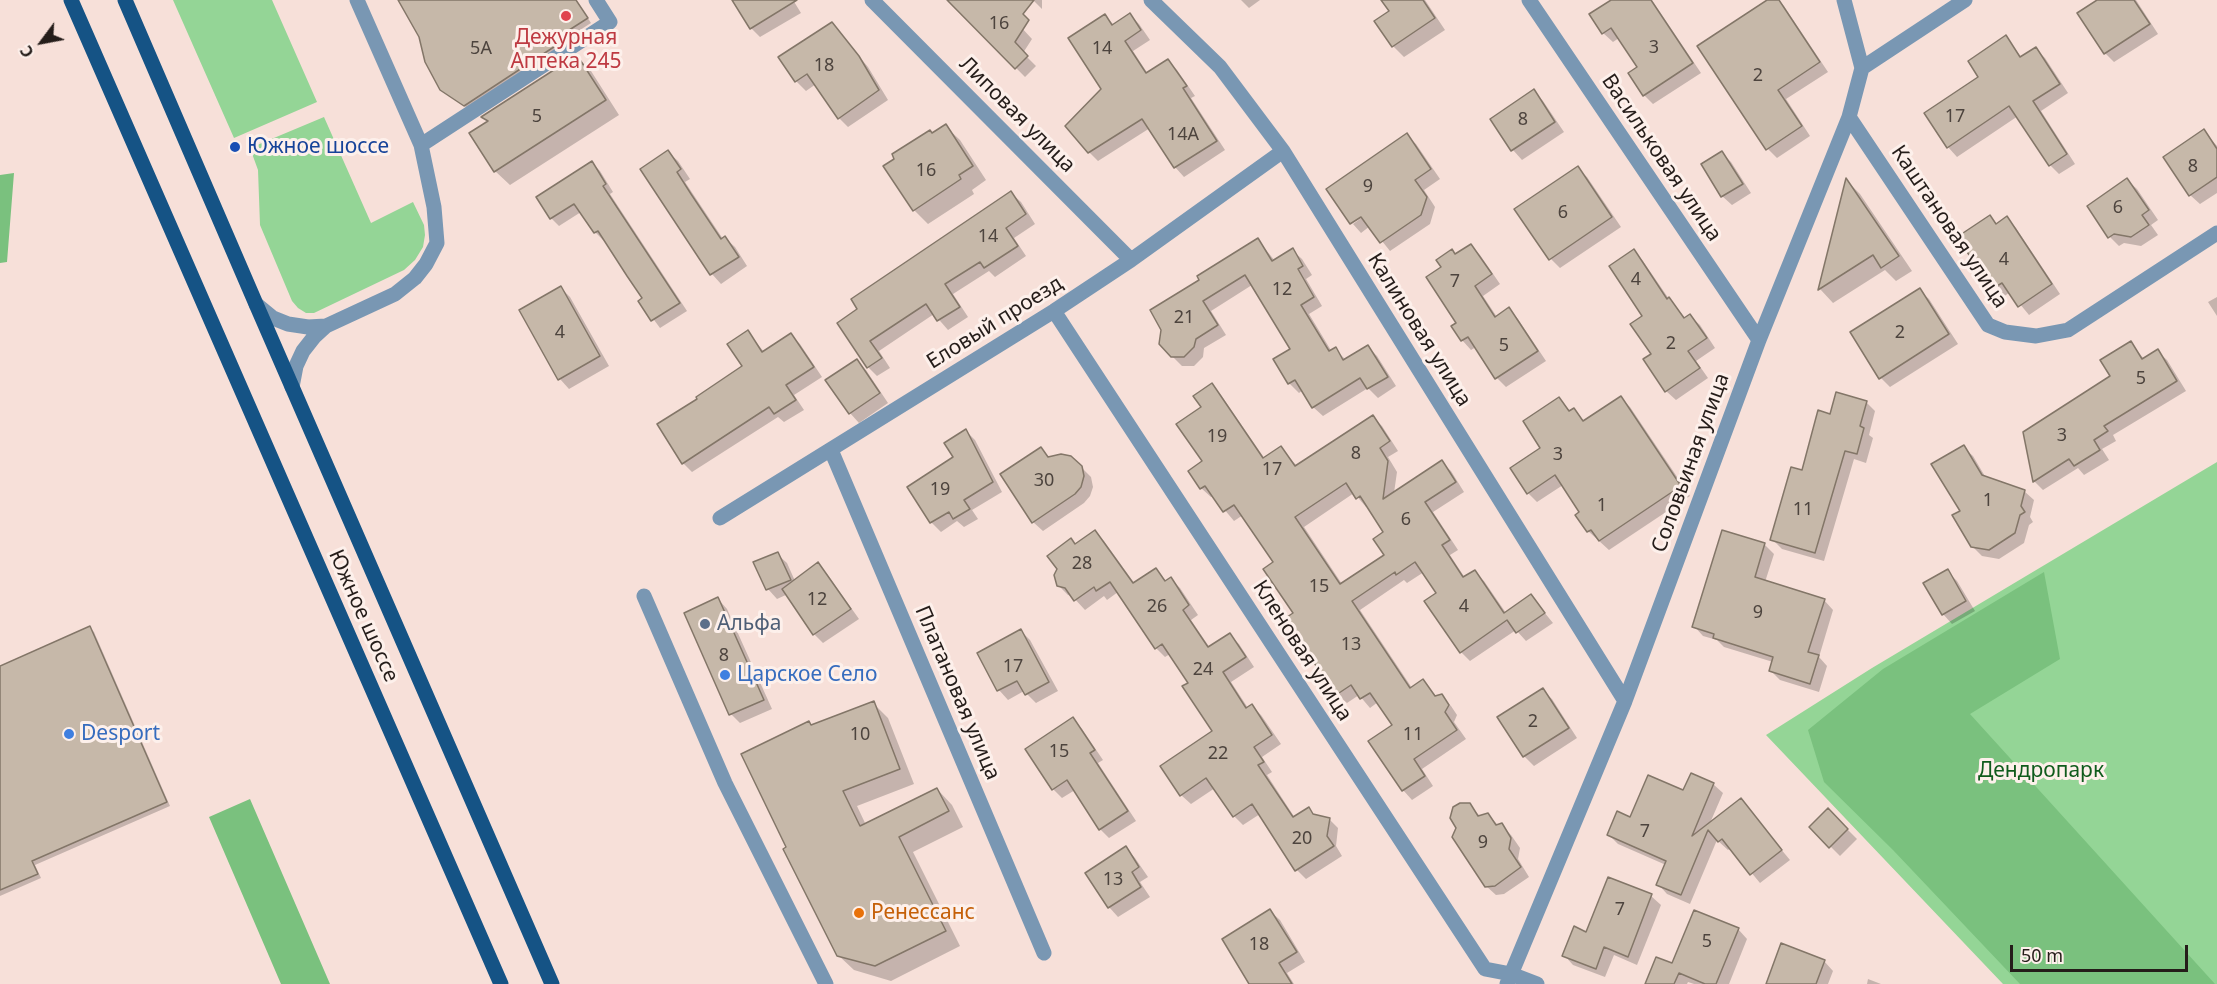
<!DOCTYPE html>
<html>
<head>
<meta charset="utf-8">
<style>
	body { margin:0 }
	#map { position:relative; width:2217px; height:984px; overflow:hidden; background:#f7e0d9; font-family:"Noto Sans",sans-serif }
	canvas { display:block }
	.north { position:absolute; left:12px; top:12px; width:60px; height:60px; -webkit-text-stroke:4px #fdf0eb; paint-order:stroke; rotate:238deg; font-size:16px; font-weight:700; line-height:24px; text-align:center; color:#251d1a }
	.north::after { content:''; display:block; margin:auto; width:21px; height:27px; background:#251d1a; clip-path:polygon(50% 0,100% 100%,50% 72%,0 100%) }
	.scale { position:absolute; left:2010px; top:945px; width:178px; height:27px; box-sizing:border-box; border:3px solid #251d1a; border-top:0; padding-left:8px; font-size:18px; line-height:21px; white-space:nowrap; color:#251d1a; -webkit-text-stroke:4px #fdf0eb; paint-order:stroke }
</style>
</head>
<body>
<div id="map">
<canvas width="2217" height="984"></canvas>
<div class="north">С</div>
<div class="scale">50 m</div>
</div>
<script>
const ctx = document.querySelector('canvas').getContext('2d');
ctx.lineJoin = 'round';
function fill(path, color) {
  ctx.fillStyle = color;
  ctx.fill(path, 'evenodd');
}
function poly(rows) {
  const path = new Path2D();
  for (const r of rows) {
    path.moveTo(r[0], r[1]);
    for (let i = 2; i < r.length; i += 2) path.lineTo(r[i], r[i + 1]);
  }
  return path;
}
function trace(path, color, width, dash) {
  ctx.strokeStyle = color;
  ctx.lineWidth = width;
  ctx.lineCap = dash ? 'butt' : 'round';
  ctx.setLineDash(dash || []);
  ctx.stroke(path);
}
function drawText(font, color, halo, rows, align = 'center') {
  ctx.font = font + ' "Noto Sans",sans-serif';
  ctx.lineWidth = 6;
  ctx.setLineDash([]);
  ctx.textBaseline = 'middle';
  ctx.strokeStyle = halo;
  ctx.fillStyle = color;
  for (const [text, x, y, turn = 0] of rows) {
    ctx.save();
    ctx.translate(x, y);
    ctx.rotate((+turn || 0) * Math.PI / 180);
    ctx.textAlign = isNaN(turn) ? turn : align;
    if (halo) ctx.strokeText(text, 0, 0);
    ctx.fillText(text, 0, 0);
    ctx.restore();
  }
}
const green = poly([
	[173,0,272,0,317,102,234,138],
	[324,117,371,223,413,202,424,225,425,235,423,247,415,260,404,270,314,313,306,313,298,308,292,301,260,225,258,170,250,148],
	[2217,462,2217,984,2003,984,1766,735,1872,668]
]);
const forest = poly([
	[14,173,7,262,0,263,0,175],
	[2044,572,2060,659,1970,714,2215,984,2020,984,1893,850,1824,782,1808,730,1883,669],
	[250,799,330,984,281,984,209,817]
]);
const shadow = poly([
	[400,0,576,0,591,23,566,39,570,43,469,109,446,94,421,37],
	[734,0,793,0,801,13,760,37,751,28],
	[949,0,996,0,1032,39,1023,53,1036,66,1025,77],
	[1033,0,1042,0,1042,9],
	[1241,0,1260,0,1249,8],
	[1383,0,1425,0,1445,30,1404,57,1393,46,1391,11],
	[1613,0,1652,0,1701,73,1653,104,1644,95,1639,67,1619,38,1613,42,1603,33],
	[1770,0,1779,0,1784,6,1828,72,1786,99,1810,136,1777,158,1768,149,1699,47],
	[2100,0,2136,0,2158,34,2114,62,2105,53],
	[1130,15,1139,24,1150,40,1133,51,1148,74,1168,61,1177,70,1195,96,1191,98,1225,150,1184,177,1175,167,1150,128,1098,161,1089,152,1103,90,1105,16,1114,25],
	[832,24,868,67,888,100,848,127,839,118,816,84,806,91,796,81],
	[2006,37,2022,58,2036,49,2045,58,2068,93,2041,111,2075,164,2059,174,2050,165,2018,116,1957,157,1948,147,1926,114,1980,77],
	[577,57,591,71,619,115,510,185,495,171,471,134,489,123,484,118],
	[1534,91,1543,101,1564,132,1522,160,1513,150,1492,120],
	[945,126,960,140,986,180,972,190,974,194,928,224,914,210,932,134],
	[2204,131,2217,146,2217,193,2200,204,2190,195,2165,157],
	[1406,135,1416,144,1440,179,1424,190,1435,207,1430,224,1390,251,1370,226,1361,233,1353,224,1368,213],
	[668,152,678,161,690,179,685,182,723,239,725,238,735,247,747,266,721,284,712,274,642,169],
	[1722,153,1731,162,1751,193,1732,205,1722,196],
	[592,163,600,171,613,192,610,194,687,311,660,328,640,301,644,299,605,239,603,240,595,232,581,212,559,226,551,218,538,197],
	[1577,168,1587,177,1621,227,1560,268,1551,259,1516,209],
	[2127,180,2137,189,2158,220,2151,225,2158,235,2141,246,2124,243,2119,246,2110,237,2089,206],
	[1847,181,1860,194,1912,271,1896,281,1885,270,1833,303,1820,289],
	[1011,193,1021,202,1035,224,1014,238,1026,256,995,277,989,271,953,294,968,317,948,330,934,314,879,351,890,368,877,376,868,367,839,323],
	[1990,217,1997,224,2007,218,2016,228,2060,294,2029,315,2010,292,2002,298,1993,288,1959,237],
	[1258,240,1275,261,1292,250,1302,259,1312,275,1306,279,1322,306,1309,314,1332,352,1335,349,1346,360,1368,347,1377,356,1396,386,1378,398,1368,388,1323,416,1313,407,1303,390,1299,393,1289,383,1292,349,1252,285,1211,311,1226,335,1204,348,1203,357,1194,366,1182,366,1172,356,1201,280],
	[1471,246,1480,255,1500,284,1483,296,1497,317,1509,309,1518,319,1546,361,1506,387,1497,378,1476,347,1471,350,1462,340,1458,323,1456,256],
	[1634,251,1643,261,1669,299,1686,319,1690,316,1700,325,1715,348,1696,361,1708,378,1676,400,1666,391,1653,354],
	[561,288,570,297,609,366,569,389,560,379,521,311],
	[1919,290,1929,299,1958,344,1890,387,1881,378],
	[2217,297,2217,316,2208,302],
	[748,332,764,352,791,335,800,344,822,377,794,395,804,410,784,422,778,417,692,472,683,463,699,400,744,367],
	[2131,343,2144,359,2157,351,2167,360,2186,391,2113,435,2116,441,2102,449,2109,460,2084,475,2078,468,2043,490,2034,481,2112,377],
	[857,361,866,370,888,403,859,423,850,413],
	[1212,385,1221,395,1265,459,1281,448,1297,466,1373,417,1382,426,1398,451,1388,457,1397,472,1394,493,1441,462,1451,471,1464,492,1433,512,1458,550,1450,555,1465,578,1474,572,1484,581,1506,613,1531,596,1553,623,1526,641,1516,630,1470,661,1461,652,1439,593,1424,572,1407,583,1404,580,1360,610,1412,688,1423,681,1437,697,1441,696,1451,706,1457,715,1454,722,1466,739,1422,769,1433,786,1412,800,1403,790,1394,725,1378,702,1370,708,1359,695,1347,703,1337,694,1286,619,1295,614,1275,562,1243,515,1234,521,1213,496,1211,497,1201,488,1204,462,1203,407],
	[1354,493,1366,507,1368,506,1386,533,1386,555,1342,584,1304,527],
	[1621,398,1630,407,1690,496,1609,550,1588,531,1581,512,1563,485,1537,502,1528,493,1559,399,1571,412,1574,410,1585,422],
	[1866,402,1875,411,1869,435,1873,438,1866,463,1854,459,1824,561,1782,549,1772,539,1831,416],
	[966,431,975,440,1002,492,972,510,978,519,964,527,957,521,941,532,931,522,909,487,955,457],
	[1963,447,1973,456,1986,478,2024,491,2034,500,2030,517,2033,522,2029,525,2024,543,1999,559,1982,556,1972,546,1962,511],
	[1041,449,1050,458,1081,467,1091,477,1093,487,1090,496,1084,503,1043,531,1033,522],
	[1095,532,1104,541,1135,584,1156,570,1167,582,1171,579,1180,588,1198,615,1191,620,1210,648,1229,635,1239,644,1254,667,1231,682,1248,708,1252,706,1261,715,1281,744,1262,757,1272,772,1267,775,1295,818,1309,809,1316,816,1329,819,1338,828,1336,846,1342,856,1306,879,1297,870,1260,814,1243,825,1234,816,1215,788,1191,804,1181,795,1214,732,1190,683,1170,654,1165,657,1156,648,1118,592,1107,600,1104,596,1085,610,1072,596,1068,595,1058,585,1076,545],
	[1764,544,1774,554,1765,582,1824,600,1833,610,1819,657,1827,666,1819,692,1780,680,1771,671,1773,662,1724,647,1717,640,1703,636,1694,626],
	[777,554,787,563,795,581,818,564,827,574,859,619,823,643,814,634,788,594,777,599,768,589,755,563],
	[1947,571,1957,581,1975,611,1952,624,1943,614],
	[718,599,727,609,772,709,740,723,731,714],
	[90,628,94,632,170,806,35,865,41,878,0,896,0,667],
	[1021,631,1030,640,1058,691,1036,703,1024,691,1008,700,999,690,979,654],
	[1542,690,1552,699,1577,738,1534,766,1524,756,1499,717],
	[873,703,888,718,914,784,857,806,866,825,937,789,952,805,963,827,913,852,960,946,891,981,854,970,838,955,788,848],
	[1073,719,1082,729,1103,760,1098,763,1136,821,1109,838,1100,829,1075,790,1062,798,1053,789],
	[1713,784,1723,793,1710,823,1740,800,1790,860,1760,883,1731,848,1728,850,1717,840,1690,904,1667,894,1658,884,1666,865,1618,844,1609,835,1631,819,1684,792],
	[1469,805,1481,817,1488,815,1499,826,1501,825,1511,835,1520,848,1518,859,1529,877,1504,894,1496,895,1486,886,1458,828],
	[1828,810,1857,839,1840,856,1811,827],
	[1126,848,1135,858,1148,877,1140,882,1150,897,1118,917,1109,907,1087,874],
	[1609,879,1651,896,1661,905,1637,965,1614,955,1605,977,1573,965,1564,955,1587,934],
	[1270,911,1280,920,1305,962,1287,973,1294,984,1251,984],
	[1738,929,1747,939,1729,984,1694,984,1688,982,1687,984,1646,984,1673,965],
	[1824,961,1833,971,1828,984,1767,984],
	[1868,979,1881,984,1867,984]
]);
const building = poly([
	[398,0,576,0,588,18,563,34,566,39,464,106,440,90,425,62,419,37,398,0],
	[732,0,797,0,750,29,732,0],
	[947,0,1034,0,1023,14,1029,20,1015,42,1028,56,1015,69,947,0],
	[1381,0,1423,0,1435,18,1392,47,1374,21,1389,11,1381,0],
	[1611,0,1651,0,1693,63,1643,96,1628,73,1637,67,1611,28,1602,34,1589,14,1611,0],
	[1767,0,1779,0,1820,62,1778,90,1802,126,1766,150,1697,46,1767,0],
	[2097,0,2134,0,2150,24,2104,54,2077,13,2097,0],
	[1130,13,1141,30,1125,41,1146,73,1168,59,1187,86,1183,88,1217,141,1174,168,1142,119,1088,153,1065,126,1101,89,1068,38,1105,14,1112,25,1130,13],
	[832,22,859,56,879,90,838,119,807,74,795,82,778,57,832,22],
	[2006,35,2020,57,2036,47,2060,84,2033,101,2067,154,2049,166,2009,106,1947,148,1924,113,1978,77,1968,61,2006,35],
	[577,55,606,100,494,172,469,133,488,121,481,117,577,55],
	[1534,89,1555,122,1511,151,1490,119,1534,89],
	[946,124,973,166,959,175,961,179,913,211,883,166,894,159,892,154,930,130,932,133,946,124],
	[2204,129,2217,149,2217,177,2189,196,2163,157,2204,129],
	[1407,133,1431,169,1415,180,1427,197,1421,215,1380,243,1361,217,1350,224,1326,189,1407,133],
	[668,150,681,169,677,172,691,194,721,239,725,236,739,257,710,275,640,169,668,150],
	[1722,151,1743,184,1721,197,1701,164,1722,151],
	[592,161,606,184,603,186,680,303,651,321,638,301,642,298,627,276,598,231,594,233,574,204,550,219,536,197,592,161],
	[1578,166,1612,217,1549,260,1514,209,1578,166],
	[1846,178,1899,256,1881,268,1873,255,1818,290,1846,178],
	[2127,178,2149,210,2142,215,2149,225,2131,237,2114,234,2108,238,2087,206,2127,178],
	[1011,191,1026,214,1006,228,1018,246,984,268,980,262,945,284,960,307,937,321,926,304,870,341,882,358,867,368,837,323,857,309,851,299,1011,191],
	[1990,215,1996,224,2007,216,2052,284,2018,307,2002,283,1992,289,1957,237,1990,215],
	[1258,238,1272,261,1293,248,1303,266,1298,269,1314,297,1301,305,1329,351,1336,347,1343,360,1368,345,1388,377,1367,389,1360,378,1312,408,1295,380,1288,384,1273,359,1290,349,1245,275,1203,301,1218,325,1196,339,1194,347,1184,357,1171,357,1159,344,1161,330,1150,310,1199,280,1197,276,1258,238],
	[1471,244,1492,274,1475,286,1495,317,1509,307,1538,351,1495,379,1468,337,1461,341,1451,326,1456,323,1426,277,1441,267,1436,260,1452,249,1455,254,1471,244],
	[1634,249,1667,299,1669,297,1684,318,1690,314,1707,338,1688,351,1700,368,1665,392,1643,359,1651,354,1630,324,1642,316,1609,266,1634,249],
	[561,286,600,356,558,380,519,310,561,286],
	[1920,288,1949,334,1879,379,1850,332,1920,288],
	[748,330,762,352,791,333,814,367,786,385,796,400,774,414,769,407,682,464,657,424,697,399,696,397,742,366,727,344,748,330],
	[2131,341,2142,359,2158,349,2177,381,2104,426,2108,431,2094,440,2100,450,2074,466,2069,459,2033,482,2023,432,2110,376,2100,360,2131,341],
	[857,359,880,393,849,414,825,380,857,359],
	[1212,383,1263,458,1281,446,1295,466,1373,415,1390,441,1380,448,1388,461,1383,499,1442,460,1456,482,1425,502,1450,540,1442,545,1463,577,1475,570,1504,613,1531,594,1545,613,1516,633,1507,620,1460,653,1424,601,1436,593,1415,562,1396,575,1395,572,1352,601,1410,688,1423,679,1435,696,1442,694,1449,705,1445,712,1457,730,1414,759,1425,776,1402,791,1368,741,1392,725,1370,693,1360,699,1351,685,1336,695,1284,619,1293,613,1263,569,1273,562,1234,505,1223,512,1205,486,1200,489,1188,471,1202,461,1176,424,1201,407,1193,396,1212,383],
	[1346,483,1356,499,1360,496,1383,532,1373,539,1384,555,1340,584,1295,517,1346,483],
	[1836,392,1867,401,1860,426,1864,428,1857,454,1845,451,1815,553,1770,540,1791,467,1802,470,1818,410,1830,414,1836,392],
	[1621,396,1681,486,1599,541,1591,530,1587,532,1575,515,1579,512,1555,475,1527,494,1510,468,1540,448,1523,421,1559,397,1569,411,1574,408,1583,421,1621,396],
	[966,429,993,482,964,500,970,509,953,519,949,512,930,523,907,487,953,457,944,443,966,429],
	[1964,445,1982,475,2025,490,2021,506,2025,512,2020,515,2015,533,1989,550,1971,547,1952,515,1960,511,1931,464,1964,445],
	[1041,447,1048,457,1061,454,1071,456,1082,466,1084,476,1081,487,1075,494,1032,523,1000,474,1041,447],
	[1095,530,1133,583,1156,568,1165,581,1171,577,1189,605,1183,610,1208,647,1230,633,1246,657,1223,672,1246,708,1252,704,1272,735,1254,747,1264,762,1258,765,1293,817,1309,807,1313,814,1330,818,1327,836,1334,846,1295,871,1252,804,1233,817,1206,778,1180,796,1160,766,1212,731,1182,686,1188,683,1162,644,1155,649,1110,582,1096,591,1094,587,1074,601,1065,588,1057,586,1054,575,1057,569,1047,556,1071,538,1075,544,1095,530],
	[1722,530,1765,543,1755,577,1825,599,1808,652,1819,655,1810,684,1769,671,1773,657,1713,638,1714,634,1692,627,1722,530],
	[778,552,791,580,766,590,753,562,778,552],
	[818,562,851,609,813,635,782,589,818,562],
	[1948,569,1966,601,1942,615,1923,583,1948,569],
	[718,597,764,700,729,715,684,613,718,597],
	[90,626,167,802,32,861,38,874,0,890,0,666,90,626],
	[1021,629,1049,682,1025,695,1017,681,997,691,977,653,1021,629],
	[1543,688,1569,728,1523,757,1497,717,1543,688],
	[874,701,900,769,843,791,860,826,937,788,949,811,899,837,946,931,875,966,837,956,783,849,786,847,741,754,809,721,811,725,874,701],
	[1073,717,1095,750,1090,753,1128,811,1099,830,1067,780,1052,790,1025,749,1073,717],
	[1691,773,1714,783,1692,836,1741,798,1782,850,1750,875,1722,839,1718,842,1708,830,1681,895,1656,885,1666,861,1607,835,1617,811,1630,817,1648,775,1683,790,1691,773],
	[1460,803,1470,803,1478,816,1488,813,1496,825,1502,823,1511,838,1509,849,1521,867,1495,886,1485,887,1452,837,1456,828,1450,818,1453,807,1460,803],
	[1828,808,1848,829,1829,848,1809,827,1828,808],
	[1126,846,1139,867,1132,872,1141,887,1108,908,1085,873,1126,846],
	[1608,877,1652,894,1628,957,1604,947,1596,969,1562,956,1574,926,1586,932,1608,877],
	[1270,909,1297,952,1279,963,1292,984,1249,984,1222,939,1270,909],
	[1694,910,1739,928,1716,984,1705,984,1679,973,1674,984,1645,984,1656,957,1672,963,1694,910],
	[1781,943,1825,960,1816,984,1766,984,1781,943]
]);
const minor = poly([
	[872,0,1131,260],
	[1151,0,1220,67,1283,151,1625,701],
	[1529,0,1759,340],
	[1844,0,1862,68],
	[1849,117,1988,325,2005,332,2036,336,2068,330,2217,233],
	[421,145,610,22,596,0],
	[256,304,273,318,288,324,308,327,326,326],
	[1054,311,1485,969,1511,974,1537,984],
	[292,387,296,366,303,351,314,337,326,326,395,294,415,278,426,264,437,243,434,207,421,145,357,0],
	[831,450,1044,953],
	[720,518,1054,311,1131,260,1283,151],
	[644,596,725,783,826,984],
	[1507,984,1625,701,1759,340,1849,117,1862,68,1965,0]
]);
const major = poly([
	[71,0,501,984],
	[125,0,256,304,552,984]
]);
const markers = [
	[566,16,6,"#e0444e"],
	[235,147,6,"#1a4fb4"],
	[705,624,6,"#5c6f8a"],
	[725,675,6,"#3f7fe0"],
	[69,734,6,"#3f7fe0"],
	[859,913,6,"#e8710a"]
];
const numberNames = [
	["16",999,24],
	["3",1654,48],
	["5А",481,49],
	["14",1102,49],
	["18",824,66],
	["2",1758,76],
	["5",537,117],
	["17",1955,117],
	["8",1523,120],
	["14А",1183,135],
	["8",2193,167],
	["16",926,171],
	["9",1368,187],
	["6",2118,208],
	["6",1563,213],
	["14",988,237],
	["4",2004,260],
	["4",1636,280],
	["7",1455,282],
	["12",1282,290],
	["21",1184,318],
	["4",560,333],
	["2",1900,333],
	["2",1671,344],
	["5",1504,346],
	["5",2141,379],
	["3",2062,436],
	["19",1217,437],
	["8",1356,454],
	["3",1558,455],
	["17",1272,470],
	["30",1044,481],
	["19",940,490],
	["1",1988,501],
	["1",1602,506],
	["11",1803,510],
	["6",1406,520],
	["28",1082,564],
	["15",1319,587],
	["12",817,600],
	["26",1157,607],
	["4",1464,607],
	["9",1758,613],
	["13",1351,645],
	["8",724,656],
	["17",1013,667],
	["24",1203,670],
	["2",1533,722],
	["10",860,735],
	["11",1413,735],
	["15",1059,752],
	["22",1218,754],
	["7",1645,832],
	["20",1302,839],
	["9",1483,843],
	["13",1113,880],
	["7",1620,910],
	["5",1707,942],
	["18",1259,945]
];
const healthNames = [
	["Дежурная",566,38],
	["Аптека 245",566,62]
];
const streetNames = [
	["Липовая улица",1017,115,45],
	["Васильковая улица",1661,158,56],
	["Каштановая улица",1949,227,56],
	["Еловый проезд",995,323,-32],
	["Калиновая улица",1419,330,58],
	["Соловьиная улица",1691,463,-70],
	["Южное шоссе",363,616,66],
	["Кленовая улица",1302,651,57],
	["Платановая улица",957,693,67]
];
const transitNames = [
	["Южное шоссе",247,147]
];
const serviceNames = [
	["Альфа",717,624]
];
const shopNames = [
	["Царское Село",737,675],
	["Desport",81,734]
];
const parkNames = [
	["Дендропарк",2041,771]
];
const foodNames = [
	["Ренессанс",871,913]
];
fill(green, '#94d596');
fill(forest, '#7ac17e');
fill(shadow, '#0003');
fill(building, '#c6b8a9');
trace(building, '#837668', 1.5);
trace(minor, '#7997b3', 15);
trace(major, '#155385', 15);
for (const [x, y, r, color] of markers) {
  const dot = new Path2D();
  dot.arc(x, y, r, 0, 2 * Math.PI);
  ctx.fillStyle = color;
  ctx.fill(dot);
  trace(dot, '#fdf0eb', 2);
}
drawText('18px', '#4d443e', null, numberNames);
drawText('21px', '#be3a42', '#fdf0eb', healthNames);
drawText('21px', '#251d1a', '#fdf0eb', streetNames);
drawText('21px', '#164399', '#fdf0eb', transitNames, 'left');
drawText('21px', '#4e5e75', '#fdf0eb', serviceNames, 'left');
drawText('21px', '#366cbe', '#fdf0eb', shopNames, 'left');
drawText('21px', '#0f5b1c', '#fdf0eb', parkNames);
drawText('21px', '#c56008', '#fdf0eb', foodNames, 'left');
</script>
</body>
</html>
